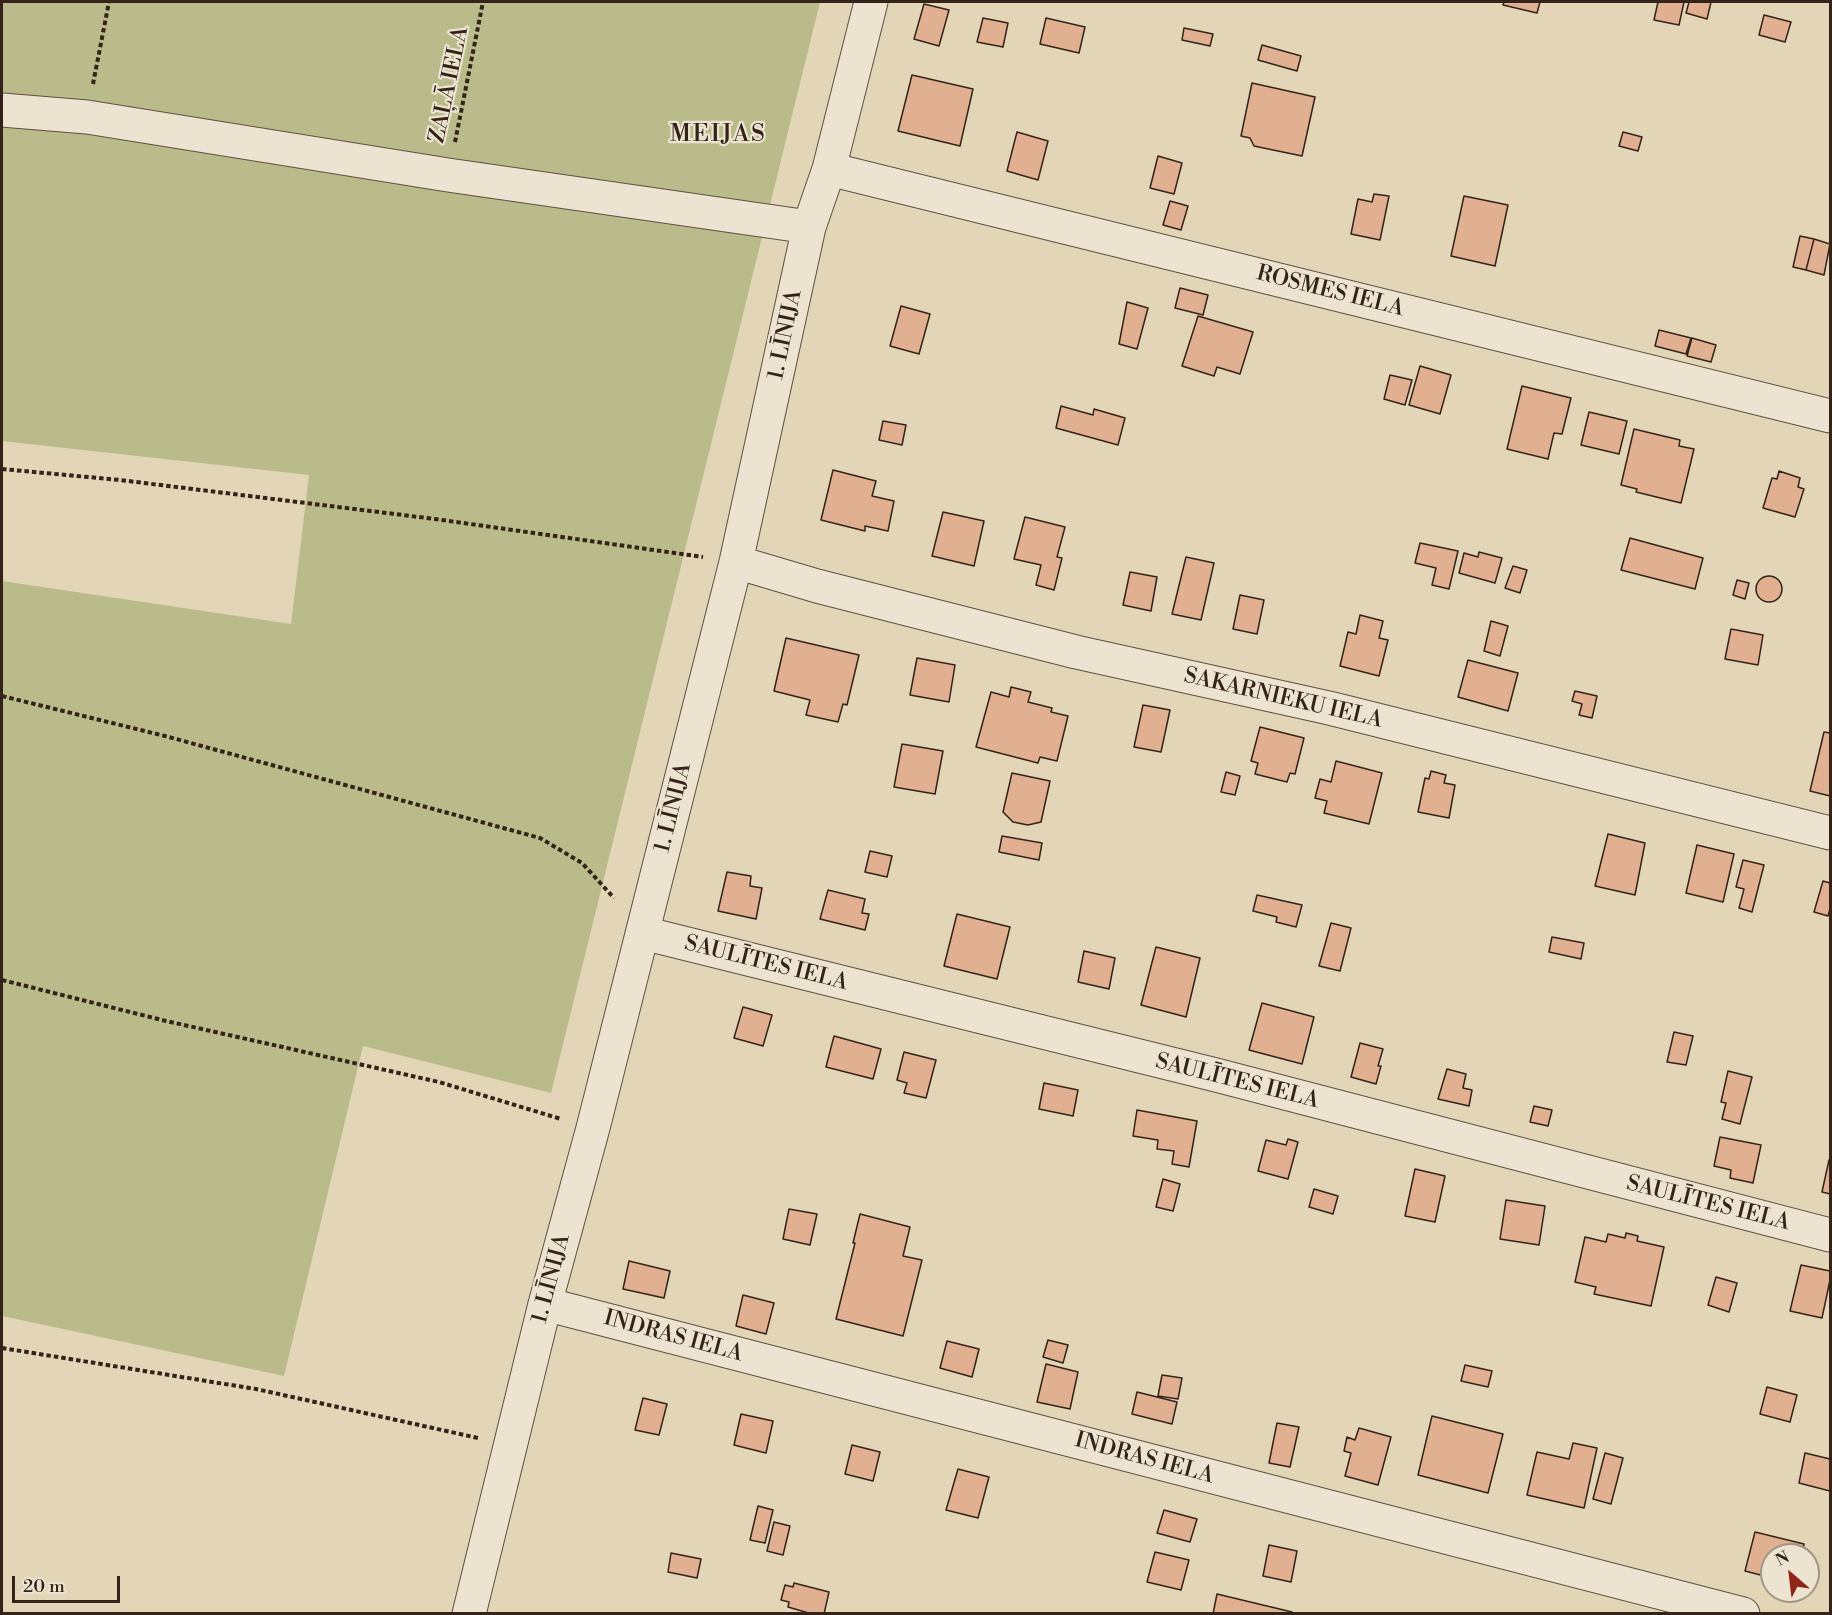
<!DOCTYPE html>
<html>
<head>
<meta charset="utf-8">
<style>
	body { margin:0 }
	#map { position:relative; width:1832px; height:1615px; overflow:hidden; background:#e2d6b6; font-family:"Libre Bodoni",serif }
	canvas { display:block }
	.frame { position:absolute; inset:0; border:3px solid #332318; pointer-events:none }
	.north { position:absolute; left:1760px; top:1543px; width:60px; height:60px; box-sizing:border-box; background:#ece4d0; border:2px solid #a29786; border-radius:50%; rotate:332deg; font-size:16px; font-weight:700; line-height:24px; text-align:center; color:#332318 }
	.north::after { content:''; display:block; margin:auto; width:21px; height:27px; background:#8f2418; clip-path:polygon(50% 0,100% 100%,50% 72%,0 100%) }
	.scale { position:absolute; left:12px; top:1576px; width:108px; height:27px; box-sizing:border-box; border:3px solid #332318; border-top:0; padding-left:8px; font-size:18px; line-height:21px; white-space:nowrap; color:#332318; -webkit-text-stroke:4px #ece4d0; paint-order:stroke }
</style>
</head>
<body>
<div id="map">
<canvas width="1832" height="1615"></canvas>
<div class="frame"></div>
<div class="north">N</div>
<div class="scale">20 m</div>
</div>
<script>
const ctx = document.querySelector('canvas').getContext('2d');
ctx.lineJoin = 'round';
function fill(path, color) {
  ctx.fillStyle = color;
  ctx.fill(path, 'evenodd');
}
function poly(rows) {
  const path = new Path2D();
  for (const r of rows) {
    if (r.length === 3) {
      path.moveTo(r[0] + r[2], r[1]);
      path.arc(r[0], r[1], r[2], 0, 2 * Math.PI);
      continue;
    }
    path.moveTo(r[0], r[1]);
    for (let i = 2; i < r.length; i += 2) path.lineTo(r[i], r[i + 1]);
  }
  return path;
}
function trace(path, color, width, dash) {
  ctx.strokeStyle = color;
  ctx.lineWidth = width;
  ctx.lineCap = dash ? 'butt' : 'round';
  ctx.setLineDash(dash || []);
  ctx.stroke(path);
}
function drawText(font, color, halo, rows, align = 'center') {
  ctx.font = font + ' "Libre Bodoni",serif';
  ctx.lineWidth = 4.5;
  ctx.setLineDash([]);
  ctx.textBaseline = 'middle';
  ctx.strokeStyle = halo;
  ctx.fillStyle = color;
  for (const [text, x, y, turn = 0] of rows) {
    ctx.save();
    ctx.translate(x, y);
    ctx.rotate((+turn || 0) * Math.PI / 180);
    ctx.textAlign = isNaN(turn) ? turn : align;
    if (halo) ctx.strokeText(text, 0, 0);
    ctx.fillText(text, 0, 0);
    ctx.restore();
  }
}
const green = poly([
	[2,2,820,2,551,1093,363,1046,284,1376,2,1316,2,581,291,624,309,475,2,441]
]);
const building = poly([
	[1504,2,1540,2,1537,13,1503,5,1504,2],
	[1658,2,1684,2,1679,25,1654,20,1658,2],
	[1689,2,1711,2,1707,19,1686,13,1689,2],
	[924,4,949,10,939,46,914,39,924,4],
	[1764,15,1791,22,1785,42,1759,35,1764,15],
	[983,18,1008,23,1003,47,977,42,983,18],
	[1046,18,1085,27,1079,53,1040,44,1046,18],
	[1184,28,1213,34,1210,46,1182,40,1184,28],
	[1262,45,1301,56,1297,71,1258,60,1262,45],
	[912,75,973,89,960,146,898,131,912,75],
	[1252,83,1315,97,1302,156,1254,146,1250,138,1241,136,1252,83],
	[1017,132,1048,141,1038,180,1007,171,1017,132],
	[1623,132,1642,137,1638,151,1619,146,1623,132],
	[1158,156,1182,163,1174,194,1150,188,1158,156],
	[1374,194,1389,196,1380,240,1351,234,1358,199,1372,202,1374,194],
	[1464,196,1508,205,1495,266,1451,256,1464,196],
	[1170,201,1188,206,1181,230,1163,225,1170,201],
	[1800,236,1814,239,1806,270,1793,267,1800,236],
	[1814,239,1830,244,1824,275,1806,270,1814,239],
	[1180,288,1208,295,1203,315,1175,308,1180,288],
	[1127,302,1148,308,1137,349,1119,344,1127,302],
	[901,306,930,314,919,354,890,346,901,306],
	[1198,316,1253,332,1240,374,1217,367,1214,376,1182,366,1198,316],
	[1659,330,1691,338,1686,354,1655,346,1659,330],
	[1692,338,1716,345,1711,362,1687,356,1692,338],
	[1420,366,1451,375,1440,414,1409,405,1420,366],
	[1390,375,1412,380,1405,405,1384,399,1390,375],
	[1522,386,1571,398,1562,434,1554,433,1548,459,1507,449,1522,386],
	[1061,406,1093,415,1094,409,1125,418,1118,445,1056,428,1061,406],
	[1589,412,1627,421,1619,454,1581,445,1589,412],
	[883,421,906,425,902,445,879,440,883,421],
	[1634,429,1680,440,1679,446,1694,449,1681,503,1636,492,1637,489,1621,485,1634,429],
	[833,470,876,481,872,496,894,501,888,531,865,526,865,531,821,520,833,470],
	[1779,471,1800,478,1798,487,1804,489,1795,517,1763,508,1772,478,1777,479,1779,471],
	[943,512,984,521,974,566,932,556,943,512],
	[1025,517,1065,527,1057,557,1062,558,1054,590,1036,585,1041,565,1014,559,1025,517],
	[1630,538,1703,558,1695,589,1621,570,1630,538],
	[1420,543,1458,551,1449,589,1432,585,1436,568,1415,563,1420,543],
	[1479,552,1502,558,1495,583,1459,573,1464,553,1478,557,1479,552],
	[1186,557,1214,563,1201,620,1172,614,1186,557],
	[1513,566,1527,570,1520,593,1505,588,1513,566],
	[1130,572,1157,577,1151,611,1123,605,1130,572],
	[1769,589,13],
	[1737,580,1749,583,1745,599,1733,595,1737,580],
	[1240,595,1264,600,1257,634,1233,629,1240,595],
	[1360,615,1383,621,1379,638,1388,640,1379,676,1340,666,1348,632,1356,634,1360,615],
	[1491,621,1508,626,1500,656,1484,651,1491,621],
	[1731,629,1763,635,1758,665,1725,659,1731,629],
	[786,638,859,655,847,705,843,704,838,722,806,715,810,700,774,691,786,638],
	[917,658,955,665,949,702,910,695,917,658],
	[1468,660,1518,673,1508,711,1458,697,1468,660],
	[1011,687,1031,692,1028,702,1052,708,1051,712,1068,716,1057,761,1040,757,1038,763,976,747,991,692,1009,697,1011,687],
	[1575,691,1597,696,1592,718,1579,715,1582,704,1572,701,1575,691],
	[1143,705,1170,710,1161,752,1134,747,1143,705],
	[1260,727,1304,738,1295,774,1290,773,1287,782,1255,774,1258,763,1251,761,1260,727],
	[1824,732,1830,733,1830,796,1810,791,1824,732],
	[902,744,943,751,935,794,894,787,902,744],
	[1336,761,1382,773,1369,824,1324,813,1327,801,1315,798,1320,779,1331,782,1336,761],
	[1431,771,1446,775,1444,783,1455,785,1449,818,1418,812,1425,778,1429,779,1431,771],
	[1226,772,1240,776,1235,795,1221,792,1226,772],
	[1012,773,1050,781,1041,822,1028,825,1013,822,1003,812,1012,773],
	[1608,834,1645,843,1635,895,1595,886,1608,834],
	[1002,836,1042,843,1039,860,999,852,1002,836],
	[1697,845,1734,854,1723,902,1686,893,1697,845],
	[870,851,892,856,887,877,865,872,870,851],
	[1743,860,1764,865,1752,912,1739,908,1744,889,1736,887,1743,860],
	[727,872,751,876,750,886,762,888,756,919,718,911,727,872],
	[1823,881,1830,883,1830,909,1828,916,1814,912,1823,881],
	[828,890,865,899,862,913,869,914,865,930,820,919,828,890],
	[1257,895,1302,905,1296,927,1276,922,1277,917,1253,911,1257,895],
	[957,914,1010,927,997,979,944,966,957,914],
	[1331,923,1351,928,1340,971,1319,966,1331,923],
	[1552,937,1584,943,1581,959,1549,952,1552,937],
	[1156,947,1200,958,1186,1017,1141,1005,1156,947],
	[1084,951,1115,958,1109,989,1078,982,1084,951],
	[1262,1003,1314,1017,1302,1064,1249,1050,1262,1003],
	[743,1007,772,1015,763,1046,734,1038,743,1007],
	[1674,1032,1693,1036,1686,1065,1667,1062,1674,1032],
	[834,1036,881,1049,873,1079,826,1067,834,1036],
	[1360,1043,1383,1049,1378,1066,1381,1066,1376,1084,1351,1077,1360,1043],
	[904,1052,936,1060,926,1098,904,1093,907,1083,897,1080,904,1052],
	[1447,1069,1466,1074,1463,1088,1472,1090,1469,1106,1438,1099,1447,1069],
	[1728,1071,1752,1077,1740,1124,1722,1119,1726,1103,1721,1102,1728,1071],
	[1044,1083,1078,1090,1073,1116,1039,1109,1044,1083],
	[1534,1106,1552,1110,1548,1126,1530,1122,1534,1106],
	[1137,1110,1197,1121,1189,1167,1172,1164,1174,1151,1157,1149,1158,1140,1133,1136,1137,1110],
	[1720,1137,1761,1145,1753,1183,1730,1178,1731,1170,1714,1166,1720,1137],
	[1288,1139,1298,1142,1288,1179,1258,1171,1266,1140,1286,1145,1288,1139],
	[1829,1160,1830,1161,1830,1194,1822,1192,1829,1160],
	[1415,1169,1445,1176,1435,1222,1405,1216,1415,1169],
	[1163,1179,1180,1184,1173,1211,1156,1207,1163,1179],
	[1314,1189,1338,1196,1333,1214,1309,1207,1314,1189],
	[1506,1200,1545,1206,1539,1245,1500,1239,1506,1200],
	[789,1209,817,1214,810,1245,783,1239,789,1209],
	[860,1214,910,1227,903,1256,922,1260,903,1336,836,1319,855,1243,853,1243,860,1214],
	[1626,1233,1638,1236,1637,1241,1664,1247,1651,1306,1594,1294,1596,1287,1575,1282,1585,1237,1606,1242,1608,1234,1625,1238,1626,1233],
	[629,1261,670,1271,664,1298,623,1289,629,1261],
	[1801,1265,1830,1271,1830,1280,1822,1318,1790,1311,1801,1265],
	[1716,1277,1737,1283,1729,1312,1708,1305,1716,1277],
	[743,1295,774,1303,766,1334,736,1326,743,1295],
	[1048,1340,1068,1345,1063,1363,1043,1357,1048,1340],
	[947,1341,979,1349,972,1377,940,1368,947,1341],
	[1046,1364,1078,1372,1070,1409,1037,1402,1046,1364],
	[1465,1365,1492,1371,1488,1387,1461,1381,1465,1365],
	[1162,1375,1182,1378,1178,1399,1158,1396,1162,1375],
	[1767,1387,1797,1395,1790,1422,1760,1414,1767,1387],
	[1137,1392,1177,1402,1172,1424,1132,1414,1137,1392],
	[643,1398,667,1404,659,1435,635,1430,643,1398],
	[741,1414,773,1421,766,1453,734,1445,741,1414],
	[1432,1416,1503,1434,1488,1493,1418,1475,1432,1416],
	[1277,1423,1299,1427,1290,1467,1269,1463,1277,1423],
	[1359,1428,1391,1437,1378,1485,1345,1476,1351,1453,1344,1451,1347,1437,1355,1440,1359,1428],
	[1573,1443,1597,1448,1584,1508,1527,1495,1537,1452,1569,1459,1573,1443],
	[852,1445,880,1452,873,1481,845,1474,852,1445],
	[1605,1453,1623,1458,1611,1504,1593,1499,1605,1453],
	[1805,1453,1830,1459,1830,1491,1799,1483,1805,1453],
	[958,1469,989,1477,978,1518,946,1510,958,1469],
	[758,1506,773,1510,765,1543,750,1540,758,1506],
	[1164,1510,1197,1519,1190,1542,1157,1533,1164,1510],
	[774,1522,790,1526,783,1555,767,1551,774,1522],
	[1755,1532,1804,1544,1802,1555,1772,1555,1772,1578,1745,1571,1755,1532],
	[1269,1545,1297,1551,1291,1582,1263,1576,1269,1545],
	[1155,1552,1189,1560,1181,1590,1147,1582,1155,1552],
	[671,1553,701,1559,697,1578,668,1572,671,1553],
	[794,1583,829,1592,824,1614,812,1614,788,1607,789,1602,781,1600,785,1585,793,1587,794,1583],
	[1217,1594,1292,1612,1291,1614,1213,1614,1217,1594]
]);
const path = poly([
	[93,84,109,2],
	[455,142,483,2],
	[2,469,120,480,435,519,703,557],
	[2,696,165,736,540,838,582,863,614,898],
	[2,980,166,1021,439,1082,561,1119],
	[2,1348,256,1389,478,1438]
]);
const street = poly([
	[2,110,87,117,448,175,809,227],
	[829,169,1830,416],
	[736,562,817,586,1076,652,1329,708,1830,833],
	[643,933,1216,1075,1830,1235],
	[545,1304,1743,1614],
	[469,1614,545,1304,593,1128,736,562,809,227,829,169,871,2]
]);
const streetNames = [
	["ZAĻĀ IELA",450,85,-78],
	["ROSMES IELA",1330,292,14],
	["1. LĪNIJA",786,335,-78],
	["SAKARNIEKU IELA",1283,699,13],
	["1. LĪNIJA",674,808,-76],
	["SAULĪTES IELA",766,964,14],
	["SAULĪTES IELA",1237,1082,14],
	["SAULĪTES IELA",1708,1204,14],
	["1. LĪNIJA",552,1279,-75],
	["INDRAS IELA",673,1337,15],
	["INDRAS IELA",1144,1459,15]
];
const neighbourhoodNames = [
	["MEIJAS",718,135]
];
fill(green, '#b9bc8a');
fill(building, '#e0b091');
trace(building, '#332318', 1.5);
trace(street, '#5f5040', 35);
trace(path, '#332318', 4, [4.5, 3]);
trace(street, '#ece4d0', 33);
drawText('22px', '#332318', '#ece4d0', streetNames);
ctx.letterSpacing = '1.5px';
drawText('24px', '#332318', '#ece4d0', neighbourhoodNames);
ctx.letterSpacing = '0px';
</script>
</body>
</html>
